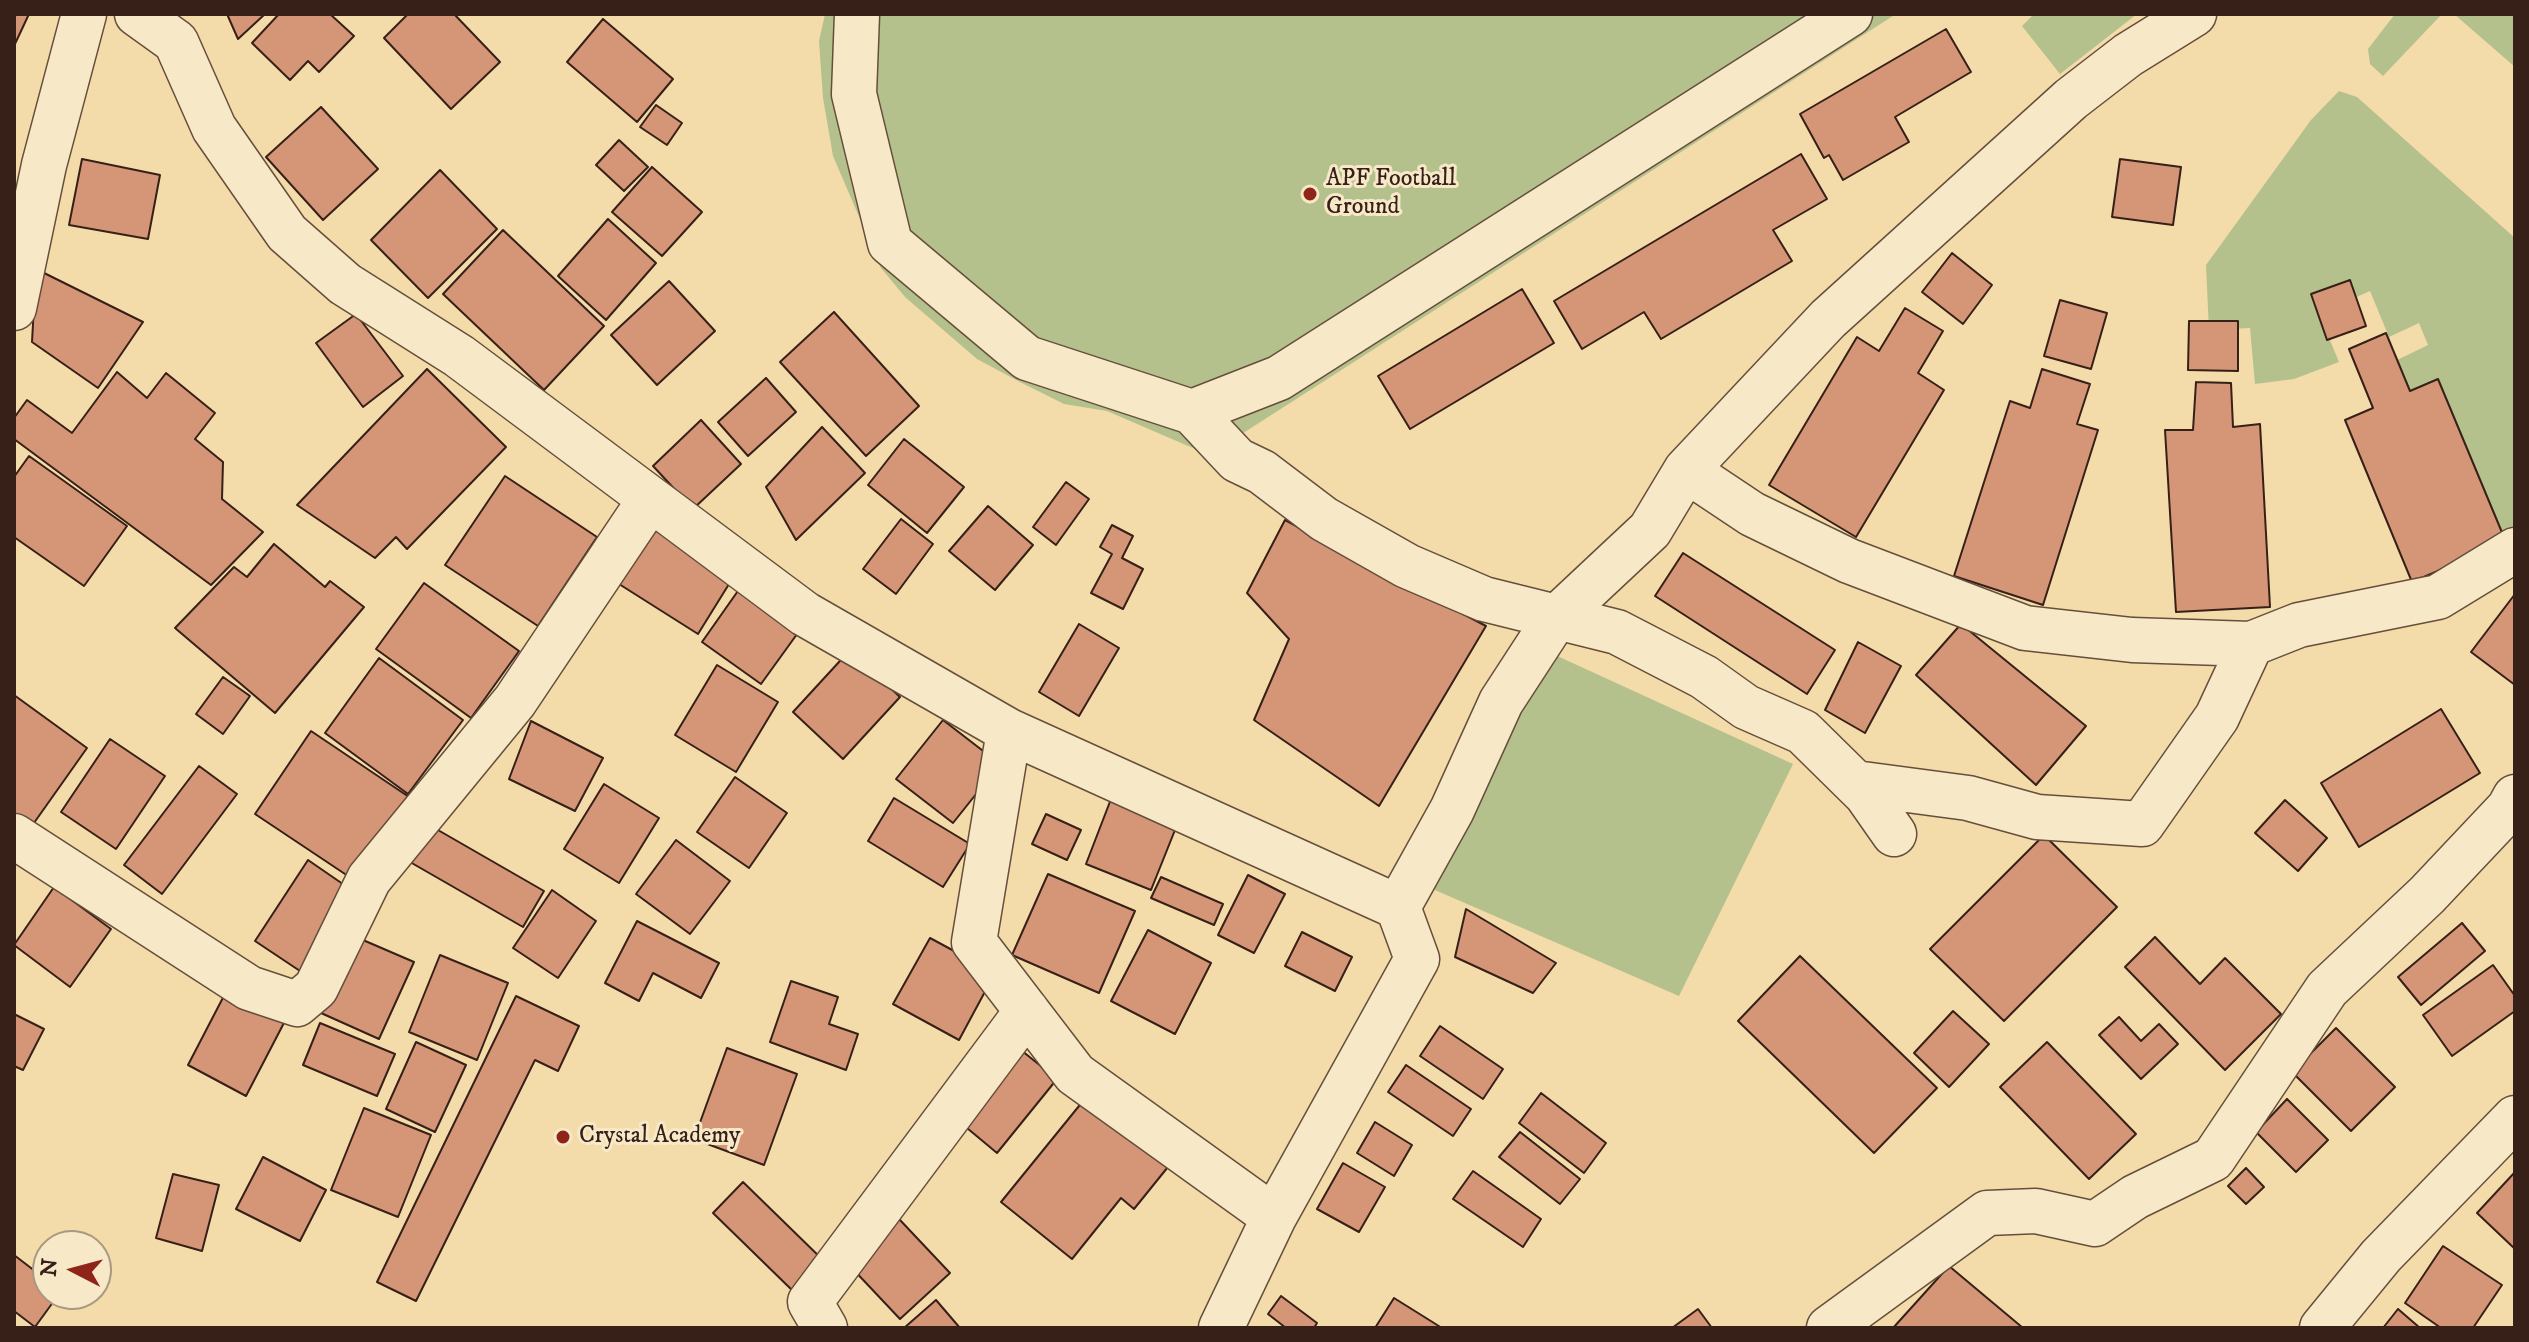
<!DOCTYPE html>
<html>
<head>
<meta charset="utf-8">
<style>
	body { margin:0 }
	#map { position:relative; width:2529px; height:1342px; overflow:hidden; background:#f3dbaa; font-family:"IM FELL DW Pica",serif }
	canvas { display:block }
	.frame { position:absolute; inset:0; border:16px solid #362018; pointer-events:none }
	.north { position:absolute; left:32px; top:1230px; width:80px; height:80px; box-sizing:border-box; background:#f7e8c8; border:2px solid #aa9882; border-radius:50%; rotate:276deg; font-size:22px; font-weight:700; line-height:32px; text-align:center; color:#362018 }
	.north::after { content:''; display:block; margin:auto; width:28px; height:36px; background:#8f2418; clip-path:polygon(50% 0,100% 100%,50% 72%,0 100%) }
</style>
</head>
<body>
<div id="map">
<canvas width="2529" height="1342"></canvas>
<div class="frame"></div>
<div class="north">N</div>
</div>
<script>
const ctx = document.querySelector('canvas').getContext('2d');
ctx.lineJoin = 'round';
function fill(path, color) {
  ctx.fillStyle = color;
  ctx.fill(path, 'evenodd');
}
function poly(rows) {
  const path = new Path2D();
  for (const r of rows) {
    path.moveTo(r[0], r[1]);
    for (let i = 2; i < r.length; i += 2) path.lineTo(r[i], r[i + 1]);
  }
  return path;
}
function trace(path, color, width, dash) {
  ctx.strokeStyle = color;
  ctx.lineWidth = width;
  ctx.lineCap = dash ? 'butt' : 'round';
  ctx.setLineDash(dash || []);
  ctx.stroke(path);
}
function drawText(font, color, halo, rows, align = 'center') {
  ctx.font = font + ' "IM FELL DW Pica",serif';
  ctx.lineWidth = 6;
  ctx.setLineDash([]);
  ctx.textBaseline = 'middle';
  ctx.strokeStyle = halo;
  ctx.fillStyle = color;
  for (const [text, x, y, turn = 0] of rows) {
    ctx.save();
    ctx.translate(x, y);
    ctx.rotate((+turn || 0) * Math.PI / 180);
    ctx.textAlign = isNaN(turn) ? turn : align;
    if (halo) ctx.strokeText(text, 0, 0);
    ctx.fillText(text, 0, 0);
    ctx.restore();
  }
}
const green = poly([
	[825,14,1896,14,1209,455,1107,411,1064,404,1020,382,977,359,905,297,881,268,833,156,823,98,819,41],
	[2034,14,2137,14,2060,74,2022,26],
	[2395,14,2442,14,2383,76,2370,64,2368,49],
	[2454,14,2515,14,2515,67],
	[2339,91,2357,97,2515,238,2515,565,2407,395,2393,362,2428,345,2419,323,2389,337,2370,291,2319,314,2339,362,2294,379,2255,384,2250,328,2209,330,2206,265,2311,120],
	[1542,649,1793,764,1679,996,1428,887]
]);
const building = poly([
	[14,14,29,14,14,46,14,14],
	[227,14,265,14,238,39,227,14],
	[279,14,330,14,354,36,319,72,308,61,290,80,252,43,279,14],
	[408,14,454,14,500,62,451,109,384,38,408,14],
	[603,19,673,79,637,122,567,62,603,19],
	[1946,29,1971,72,1895,117,1909,142,1843,180,1829,155,1824,158,1800,114,1946,29],
	[656,105,682,123,667,145,640,127,656,105],
	[321,107,378,169,323,220,266,157,321,107],
	[619,140,648,167,624,191,596,165,619,140],
	[1801,154,1827,199,1773,230,1792,261,1661,339,1644,312,1582,349,1554,301,1801,154],
	[82,159,160,175,148,239,69,225,82,159],
	[2120,159,2181,167,2173,225,2112,217,2120,159],
	[652,167,702,212,662,256,612,212,652,167],
	[440,170,497,229,428,298,371,240,440,170],
	[608,219,656,263,606,320,558,276,608,219],
	[503,230,604,326,544,390,443,294,503,230],
	[1952,253,1992,285,1963,324,1922,292,1952,253],
	[36,269,143,322,98,388,32,342,36,269],
	[2350,280,2366,326,2327,340,2311,294,2350,280],
	[669,281,715,331,657,385,611,335,669,281],
	[1522,289,1554,343,1410,429,1378,376,1522,289],
	[2060,300,2107,313,2091,369,2044,356,2060,300],
	[1905,308,1943,331,1918,373,1944,390,1856,537,1769,485,1857,337,1879,351,1905,308],
	[834,312,919,406,866,456,780,362,834,312],
	[356,314,403,376,363,407,316,343,356,314],
	[2189,321,2238,321,2238,371,2188,370,2189,321],
	[2386,333,2410,391,2438,379,2506,542,2412,582,2345,420,2373,408,2349,349,2386,333],
	[427,369,506,447,407,549,396,537,375,558,297,505,427,369],
	[2042,369,2090,384,2077,424,2098,430,2043,605,1954,576,2010,401,2030,408,2042,369],
	[117,372,147,398,166,373,215,413,195,439,223,462,222,499,263,532,211,585,14,439,14,418,27,400,72,433,117,372],
	[766,378,796,412,748,456,718,422,766,378],
	[2196,382,2231,383,2233,427,2260,424,2270,607,2176,612,2165,430,2193,430,2196,382],
	[701,420,741,464,693,509,653,466,701,420],
	[822,427,865,473,796,540,766,487,822,427],
	[904,439,964,487,927,533,868,485,904,439],
	[29,456,127,526,84,586,14,537,14,477,29,456],
	[505,476,597,537,538,626,445,565,505,476],
	[1066,482,1089,499,1056,545,1033,527,1066,482],
	[988,506,1033,545,995,590,949,551,988,506],
	[901,519,933,544,896,594,863,569,901,519],
	[1285,520,1486,626,1379,806,1254,720,1289,639,1247,593,1285,520],
	[1112,525,1133,536,1122,558,1143,569,1123,609,1091,593,1112,554,1100,547,1112,525],
	[655,526,734,576,698,634,619,584,655,526],
	[274,544,325,587,330,581,364,607,275,713,175,628,234,567,247,577,274,544],
	[1683,553,1835,650,1807,694,1655,596,1683,553],
	[424,583,519,651,471,718,376,649,424,583],
	[740,588,800,630,761,684,702,642,740,588],
	[2515,594,2515,685,2471,652,2515,594],
	[1079,624,1119,648,1079,716,1039,692,1079,624],
	[1961,624,2086,726,2036,785,1916,675,1961,624],
	[1858,642,1901,666,1865,733,1825,710,1858,642],
	[850,650,900,697,843,759,793,712,850,650],
	[379,658,463,720,408,794,325,733,379,658],
	[717,665,778,702,736,772,675,735,717,665],
	[223,677,250,696,223,734,196,714,223,677],
	[14,695,87,748,29,830,14,820,14,695],
	[2441,709,2480,773,2359,847,2321,783,2441,709],
	[943,720,1000,764,953,823,896,779,943,720],
	[531,721,603,758,575,811,509,779,531,721],
	[311,731,412,799,357,882,255,814,311,731],
	[110,739,165,776,116,849,61,812,110,739],
	[199,766,237,794,162,894,124,865,199,766],
	[735,777,787,813,749,868,697,832,735,777],
	[604,784,659,818,619,883,564,849,604,784],
	[894,798,970,844,943,887,868,841,894,798],
	[1111,799,1177,825,1151,890,1086,864,1111,799],
	[2285,800,2327,838,2298,871,2255,833,2285,800],
	[1046,814,1081,830,1067,860,1032,844,1046,814],
	[431,826,544,891,523,927,410,862,431,826],
	[2044,835,2117,907,2004,1021,1930,949,2044,835],
	[676,840,730,881,690,934,636,894,676,840],
	[308,860,353,891,300,971,255,941,308,860],
	[1048,874,1135,911,1099,993,1012,955,1048,874],
	[1248,875,1285,894,1254,953,1218,935,1248,875],
	[1161,877,1223,904,1214,925,1151,898,1161,877],
	[54,887,111,929,70,987,14,945,54,887],
	[552,890,596,921,558,978,513,948,552,890],
	[1466,909,1556,963,1533,993,1455,957,1466,909],
	[637,921,719,963,701,998,653,973,639,1001,605,983,637,921],
	[2462,923,2485,951,2421,1005,2398,977,2462,923],
	[1148,930,1211,963,1175,1034,1111,1001,1148,930],
	[1302,932,1352,957,1335,991,1285,966,1302,932],
	[356,937,414,962,379,1039,321,1013,356,937],
	[2155,937,2200,984,2225,958,2281,1014,2225,1070,2125,967,2155,937],
	[930,938,995,973,959,1040,893,1004,930,938],
	[440,955,508,983,477,1060,409,1032,440,955],
	[1800,956,1937,1088,1874,1153,1738,1021,1800,956],
	[2493,965,2515,996,2515,1011,2452,1056,2423,1015,2493,965],
	[791,981,838,997,829,1024,858,1034,846,1070,770,1042,791,981],
	[228,988,286,1019,246,1096,188,1065,228,988],
	[516,996,579,1026,558,1071,535,1060,416,1301,377,1282,516,996],
	[1953,1011,1989,1044,1949,1087,1914,1053,1953,1011],
	[14,1014,44,1029,23,1070,14,1066,14,1014],
	[2119,1017,2141,1041,2159,1024,2178,1044,2141,1079,2099,1035,2119,1017],
	[320,1023,395,1054,377,1096,303,1065,320,1023],
	[1440,1026,1503,1069,1483,1099,1420,1056,1440,1026],
	[2336,1028,2395,1087,2351,1131,2292,1072,2336,1028],
	[996,1030,1057,1079,997,1153,937,1103,996,1030],
	[416,1042,466,1065,435,1132,386,1109,416,1042],
	[2047,1042,2136,1134,2089,1179,2000,1087,2047,1042],
	[727,1048,797,1074,764,1165,694,1139,727,1048],
	[1406,1065,1471,1109,1453,1136,1388,1092,1406,1065],
	[1092,1090,1176,1157,1134,1209,1121,1198,1072,1259,1001,1202,1092,1090],
	[1541,1093,1606,1143,1584,1173,1519,1123,1541,1093],
	[2287,1099,2328,1140,2296,1172,2256,1132,2287,1099],
	[364,1108,431,1135,398,1217,331,1190,364,1108],
	[1375,1122,1412,1145,1394,1176,1357,1153,1375,1122],
	[1520,1132,1580,1179,1560,1204,1499,1157,1520,1132],
	[263,1157,326,1190,300,1241,236,1209,263,1157],
	[1343,1163,1385,1187,1359,1232,1317,1209,1343,1163],
	[2246,1168,2264,1187,2246,1204,2228,1186,2246,1168],
	[1473,1171,1541,1219,1523,1247,1453,1199,1473,1171],
	[2515,1172,2515,1249,2477,1213,2515,1172],
	[173,1174,219,1185,202,1251,156,1238,173,1174],
	[743,1182,825,1262,795,1293,713,1213,743,1182],
	[883,1202,950,1273,900,1319,833,1248,883,1202],
	[2443,1246,2502,1285,2473,1328,2441,1328,2405,1303,2443,1246],
	[14,1255,48,1281,48,1294,59,1294,35,1327,14,1311,14,1255],
	[1949,1266,2023,1328,1893,1328,1949,1266],
	[1281,1296,1317,1323,1314,1328,1286,1328,1268,1314,1281,1296],
	[1394,1298,1442,1328,1375,1328,1394,1298],
	[936,1300,960,1328,904,1328,936,1300],
	[1698,1309,1712,1328,1672,1328,1698,1309],
	[2398,1309,2420,1328,2383,1328,2398,1309]
]);
const minor = poly([
	[137,14,176,42,214,128,287,233,345,284,459,356,805,614,1009,731,974,942,1075,1074,1274,1217],
	[857,14,854,94,890,243,1027,358,1192,412,1279,378,1850,14],
	[14,308,44,165,84,14],
	[1192,412,1237,460,1262,472,1324,519,1407,566,1484,599,1617,632,1704,677,1746,707,1803,732,1866,794,1894,834],
	[1686,470,1752,514,1849,561,2025,628,2132,640,2251,644,2299,625,2438,597,2515,550],
	[1009,731,1398,907,1417,959,1274,1217,1221,1328],
	[1855,783,1968,798,2037,817,2142,824,2217,717,2251,644],
	[14,836,249,988,297,1004,316,988,369,879,515,701,649,501],
	[1398,907,1452,810,1501,702,1555,619,1650,530,1686,470,1828,319,2071,99,2128,55,2194,14],
	[825,1328,810,1302,1027,1011],
	[1829,1328,1987,1213,2036,1211,2095,1224,2135,1197,2213,1159,2327,989,2427,895,2509,808,2515,797],
	[2322,1328,2381,1256,2515,1118]
]);
const markers = [
	[1310,194,8,"#8f2418"],
	[563,1137,8,"#8f2418"]
];
const poiNames = [
	["APF Football",1326,180],
	["Ground",1326,208],
	["Crystal Academy",579,1137]
];
fill(green, '#b5c18d');
fill(building, '#d59577');
trace(building, '#362018', 2);
trace(minor, '#654f3c', 47);
trace(minor, '#f7e8c8', 44);
for (const [x, y, r, color] of markers) {
  const dot = new Path2D();
  dot.arc(x, y, r, 0, 2 * Math.PI);
  ctx.fillStyle = color;
  ctx.fill(dot);
  trace(dot, '#f7e8c8', 3);
}
drawText('24px', '#362018', '#f7e8c8', poiNames, 'left');
</script>
</body>
</html>
